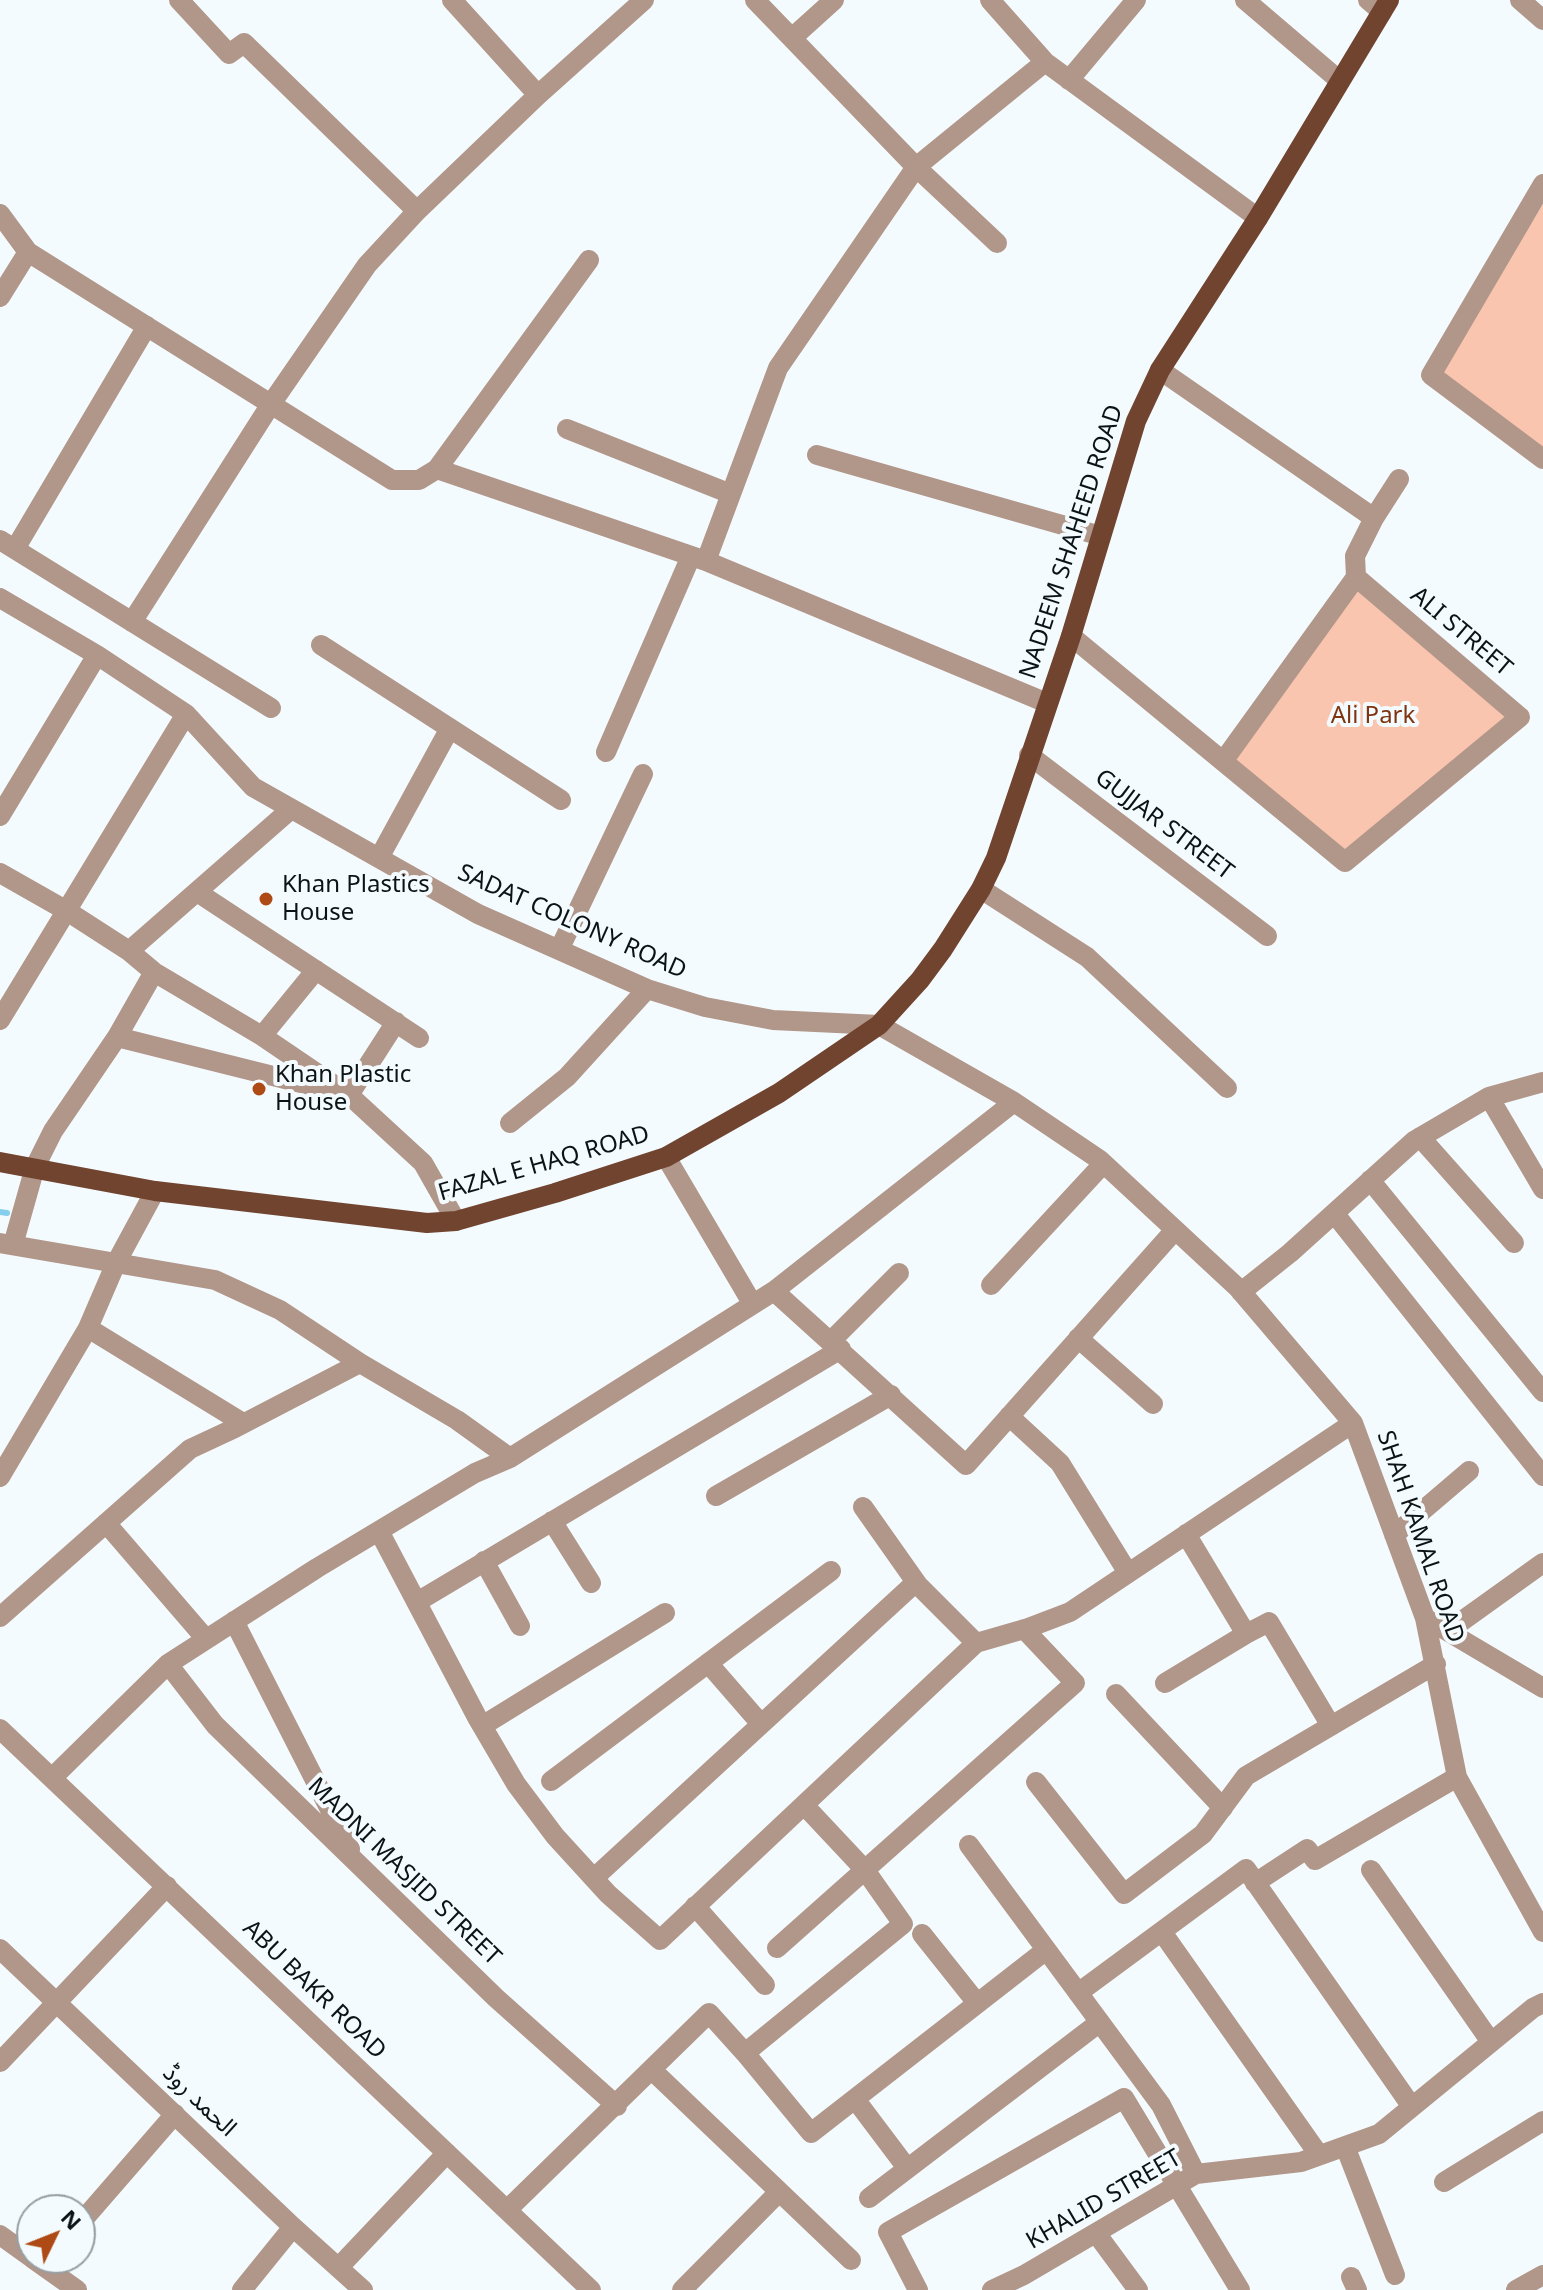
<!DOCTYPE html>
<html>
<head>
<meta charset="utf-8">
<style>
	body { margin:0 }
	#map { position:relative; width:1543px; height:2290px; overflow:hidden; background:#f4fbfe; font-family:"Noto Sans",sans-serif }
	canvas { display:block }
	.north { position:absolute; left:16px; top:2194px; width:80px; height:80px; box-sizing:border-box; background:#f4fbfe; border:2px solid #979ea1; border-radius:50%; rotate:47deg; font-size:22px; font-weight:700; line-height:32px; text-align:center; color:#0c1315 }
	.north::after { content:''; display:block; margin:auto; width:28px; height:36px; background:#ad4a15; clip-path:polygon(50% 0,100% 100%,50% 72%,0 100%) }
</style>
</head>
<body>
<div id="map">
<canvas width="1543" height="2290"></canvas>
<div class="north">N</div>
</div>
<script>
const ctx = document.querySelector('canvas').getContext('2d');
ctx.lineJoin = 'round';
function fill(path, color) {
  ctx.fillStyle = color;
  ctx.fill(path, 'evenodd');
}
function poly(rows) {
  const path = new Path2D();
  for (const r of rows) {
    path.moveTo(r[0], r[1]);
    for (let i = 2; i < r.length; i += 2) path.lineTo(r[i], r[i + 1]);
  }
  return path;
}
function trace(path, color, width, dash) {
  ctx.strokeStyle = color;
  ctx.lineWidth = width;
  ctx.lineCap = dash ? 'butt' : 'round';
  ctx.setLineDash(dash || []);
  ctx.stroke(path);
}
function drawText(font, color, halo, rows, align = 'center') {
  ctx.font = font + ' "Noto Sans","Noto Sans Arabic",sans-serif';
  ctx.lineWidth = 8;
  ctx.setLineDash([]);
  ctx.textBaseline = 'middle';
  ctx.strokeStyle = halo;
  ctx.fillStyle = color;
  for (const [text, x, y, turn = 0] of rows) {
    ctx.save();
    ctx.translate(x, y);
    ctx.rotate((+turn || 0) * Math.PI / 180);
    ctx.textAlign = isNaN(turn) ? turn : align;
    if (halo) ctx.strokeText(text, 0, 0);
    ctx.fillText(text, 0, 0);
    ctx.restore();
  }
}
const green = poly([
	[1543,204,1543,451,1439,373],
	[1356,577,1520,717,1345,862,1224,760]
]);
const stream = poly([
	[0,1212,7,1213]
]);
const minor = poly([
	[179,0,229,54,244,43,417,211],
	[452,0,538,95],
	[755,0,916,167,997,243],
	[990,0,1045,62,1258,218],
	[1245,0,1340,81],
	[1368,0,1382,12],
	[1520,0,1543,20],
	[792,38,834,0],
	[1045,62,916,167,778,368,706,561,1047,703],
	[1069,80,1136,0],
	[1543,184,1431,375,1543,459],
	[0,214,28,252,392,480,419,480,437,469,706,561],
	[0,297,28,252],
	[1160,370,1374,518],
	[567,429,731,494],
	[817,455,1101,536],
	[437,469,589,260],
	[0,540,271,708],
	[15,549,147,326],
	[1356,577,1355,556,1374,518,1399,479],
	[0,598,97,655,186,714,253,787,478,914,647,989,705,1007,773,1020,879,1025,1014,1102,1100,1160,1238,1288,1353,1423,1425,1618,1457,1777,1543,1932],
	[132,622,271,404,367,265,417,211,538,95,644,0],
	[1071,636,1345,862,1520,717,1356,577,1224,760],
	[321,645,561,800],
	[606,752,691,556],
	[1029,755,1267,936],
	[0,816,97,655],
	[379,858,450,728],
	[0,873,67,911,129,951,154,972,262,1036,349,1095,423,1163,456,1221],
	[981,889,1087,957,1227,1088],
	[197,892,419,1038],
	[559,950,643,774],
	[129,951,290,810],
	[0,1020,186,714],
	[262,1036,316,970],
	[117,1037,349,1095,396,1022],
	[1489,1097,1543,1189],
	[510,1123,567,1077,647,989],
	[1420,1137,1514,1243],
	[666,1157,752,1303],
	[1370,1180,1543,1392],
	[1334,1213,1543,1476],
	[0,1243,215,1280,280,1310,360,1363,457,1420,510,1458],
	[13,1245,35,1167,53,1131,117,1037,154,972],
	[991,1285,1103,1164],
	[774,1291,966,1465,1175,1230],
	[1241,1292,1290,1253,1414,1141,1489,1097,1543,1082],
	[88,1328,243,1423],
	[1078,1338,1153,1404],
	[832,1340,899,1273],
	[1009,1416,1060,1463,1128,1573],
	[0,1477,88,1328,116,1263,155,1191],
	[716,1496,891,1395],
	[863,1507,918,1585,976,1643,1028,1628,1070,1612,1353,1423],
	[552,1521,591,1583],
	[106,1523,206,1639],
	[379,1531,478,1719,516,1784,555,1836,608,1894,660,1940,976,1643],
	[1186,1534,1246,1634,1269,1622,1331,1726],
	[1394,1535,1469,1471],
	[484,1561,520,1626],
	[417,1602,841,1349],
	[0,1617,190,1449,235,1428,360,1363],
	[1425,1618,1543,1688],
	[234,1621,350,1849],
	[1448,1631,1543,1563],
	[708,1663,761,1724],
	[168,1664,215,1725,496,1998,617,2106],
	[1165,1683,1246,1634],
	[1116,1694,1223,1808],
	[482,1726,665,1613],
	[0,1729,591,2290],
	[52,1778,168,1664,317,1568,475,1473,510,1458,774,1291,1014,1102],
	[551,1781,831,1571],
	[1036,1782,1124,1894,1203,1834,1246,1776,1436,1664],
	[969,1845,1161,2105,1196,2174],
	[1371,1870,1491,2042],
	[594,1878,916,1582],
	[1255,1883,1307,1849,1315,1860,1457,1777],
	[695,1906,765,1985],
	[1162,1932,1319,2155],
	[922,1934,977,2003],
	[777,1948,1075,1683,1024,1629],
	[0,1949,293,2227,363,2290],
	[1078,1993,1246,1869,1412,2107],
	[745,2053,811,2133,1046,1950],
	[0,2062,167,1886],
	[652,2070,851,2260],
	[855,2099,907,2168],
	[1345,2146,1395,2275],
	[1444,2182,1543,2121],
	[869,2198,1100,2022],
	[507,2210,709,2013,745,2053,903,1924,865,1870,804,1805],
	[83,2220,175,2114],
	[1096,2233,1138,2290],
	[0,2235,32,2258],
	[32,2258,77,2290],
	[339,2267,447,2153],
	[1351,2277,1357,2290],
	[242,2290,293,2227],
	[682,2290,779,2192],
	[918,2290,888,2232,1124,2098,1240,2290],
	[992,2290,1024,2275,1196,2174,1301,2162,1379,2134,1533,2008,1543,2003],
	[1516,2290,1543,2275]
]);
const major = poly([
	[0,1162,155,1191,427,1223,456,1221,555,1193,666,1157,779,1093,879,1025,920,980,943,949,981,889,996,858,1071,636,1136,421,1160,370,1258,218,1389,0]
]);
const markers = [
	[266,899,8,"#ad4a15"],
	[259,1089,8,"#ad4a15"]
];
const streetNames = [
	["NADEEM SHAHEED ROAD",1072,542,-72],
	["ALI STREET",1461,632,40],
	["GUJJAR STREET",1164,825,37],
	["SADAT COLONY ROAD",572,922,24],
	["FAZAL E HAQ ROAD",544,1164,-16],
	["SHAH KAMAL ROAD",1420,1537,71],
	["MADNI MASJID STREET",404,1872,44],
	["ABU BAKR ROAD",314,1990,44],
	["الحمد روڈ",199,2101,44],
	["KHALID STREET",1104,2200,-30]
];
const parkNames = [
	["Ali Park",1373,716]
];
const poiNames = [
	["Khan Plastics",282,885],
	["House",282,913],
	["Khan Plastic",275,1075],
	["House",275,1103]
];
fill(green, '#fac5ae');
trace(stream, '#86cfec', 6);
trace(minor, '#b1968a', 20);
trace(major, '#714430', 20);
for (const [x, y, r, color] of markers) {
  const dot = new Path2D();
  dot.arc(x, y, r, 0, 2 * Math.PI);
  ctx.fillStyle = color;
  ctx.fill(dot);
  trace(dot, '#f4fbfe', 3);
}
drawText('24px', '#0c1315', '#f4fbfe', streetNames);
drawText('24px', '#7e340e', '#f4fbfe', parkNames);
drawText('24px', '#0c1315', '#f4fbfe', poiNames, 'left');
</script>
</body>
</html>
